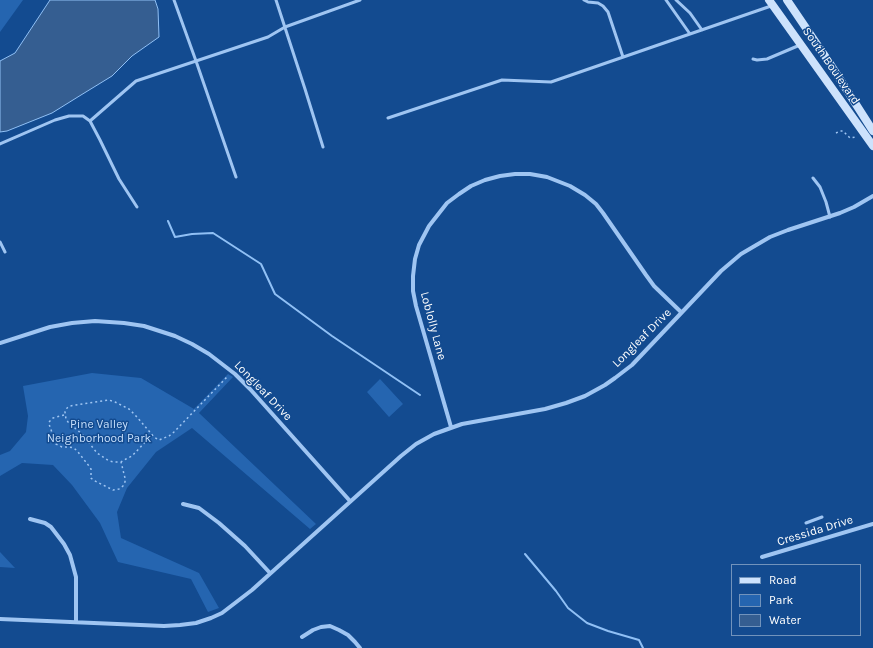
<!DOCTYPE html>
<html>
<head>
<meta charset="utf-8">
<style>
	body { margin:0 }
	#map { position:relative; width:873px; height:648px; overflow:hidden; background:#134b90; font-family:Karla,sans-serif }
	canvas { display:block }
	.legend { position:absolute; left:731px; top:564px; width:130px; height:72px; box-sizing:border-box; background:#134b90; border:1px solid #7193bc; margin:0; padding:5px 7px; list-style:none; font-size:12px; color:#fff }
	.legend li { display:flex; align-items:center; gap:8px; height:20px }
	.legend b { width:20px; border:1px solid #7193bc }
</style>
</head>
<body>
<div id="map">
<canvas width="873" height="648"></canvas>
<ul class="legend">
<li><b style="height:5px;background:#cde2fc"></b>Road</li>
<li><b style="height:11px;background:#2565b0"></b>Park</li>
<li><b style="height:11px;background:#355e91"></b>Water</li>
</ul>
</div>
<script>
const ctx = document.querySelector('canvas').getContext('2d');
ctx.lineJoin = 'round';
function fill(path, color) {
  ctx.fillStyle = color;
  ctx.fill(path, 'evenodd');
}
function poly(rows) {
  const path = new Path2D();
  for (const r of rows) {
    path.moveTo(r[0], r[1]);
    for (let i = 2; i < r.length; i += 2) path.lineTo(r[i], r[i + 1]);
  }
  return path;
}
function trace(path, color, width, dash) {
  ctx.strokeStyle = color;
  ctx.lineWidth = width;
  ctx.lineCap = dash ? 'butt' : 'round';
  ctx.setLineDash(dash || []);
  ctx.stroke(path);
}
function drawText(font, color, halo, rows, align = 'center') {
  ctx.font = font + ' Karla,sans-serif';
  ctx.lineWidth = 3;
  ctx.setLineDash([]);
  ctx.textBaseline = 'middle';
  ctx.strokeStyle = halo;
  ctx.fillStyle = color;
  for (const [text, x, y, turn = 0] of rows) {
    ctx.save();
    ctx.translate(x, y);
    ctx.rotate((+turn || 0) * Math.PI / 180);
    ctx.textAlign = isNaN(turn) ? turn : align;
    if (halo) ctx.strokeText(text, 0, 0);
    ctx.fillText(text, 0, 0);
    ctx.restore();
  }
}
const green = poly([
	[0,0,23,0,0,32],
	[92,373,141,378,194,409,228,374,233,377,199,413,316,524,310,529,192,428,156,452,127,488,117,512,121,538,199,573,219,608,208,612,191,579,118,562,100,523,72,485,53,465,22,463,0,476,0,455,10,451,26,432,28,416,23,386],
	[380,379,403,404,389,417,367,392],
	[0,552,15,568,0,567]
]);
const water = poly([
	[50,0,155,0,158,9,159,37,132,56,112,76,81,95,52,113,7,131,0,132,0,61,15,53,50,0]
]);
const stream = poly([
	[168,221,175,237,192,234,213,233,261,264,275,294,332,336,420,395],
	[525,554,556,591,568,608,587,623,608,631,639,640,643,648]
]);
const path = poly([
	[836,133,840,131,843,131,850,138,856,137],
	[64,415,53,418,49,422,49,424,56,444,62,447,69,447,74,448,78,452,89,466,91,469,91,478,93,480,113,490,119,489,123,486,125,482,125,478,121,462],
	[152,435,132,456,126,459,121,462,114,462,109,461,97,453,83,435,68,422,66,419,65,412,67,408,70,406,76,405,109,400,115,402,129,409,137,417,154,437,159,440,169,436,174,432,227,377]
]);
const lane = poly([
	[174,0,196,61,236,177],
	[276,0,305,89,323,147],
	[584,0,588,2,598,3,603,6,608,12,623,57],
	[666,0,690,34],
	[676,0,690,13,702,30],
	[753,59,757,60,767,59,800,45],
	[388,118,502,80,551,82,771,6],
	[90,121,136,81,268,37,285,27,360,0],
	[0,144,55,120,69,116,83,116,90,121,100,140,119,179,137,207],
	[813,178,820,187,826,202,830,217],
	[0,242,5,252],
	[806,523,822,517]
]);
const street = poly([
	[0,343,50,327,72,323,95,321,124,323,144,326,175,336,192,344,209,354,235,374,250,389,350,501],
	[451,427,416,306,413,291,413,276,415,259,419,245,429,226,447,203,459,194,471,186,485,180,500,176,515,174,530,174,547,177,570,186,585,195,596,204,603,213,646,275,654,286,681,312],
	[183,504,199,508,219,523,245,546,270,573],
	[30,519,45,523,51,527,64,544,70,555,76,577,76,622],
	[762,557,873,524],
	[0,619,164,626,180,625,196,623,211,618,222,613,252,590,401,456,416,444,434,434,462,424,545,409,566,403,585,396,605,385,615,378,632,365,721,271,741,254,770,237,788,230,840,213,854,207,873,196],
	[302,637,313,630,321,627,330,626,339,630,348,635,355,642,360,648]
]);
const secondary = poly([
	[769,0,873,146],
	[787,0,827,59,873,131]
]);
const streetNames = [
	["South Boulevard",831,66,55],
	["Loblolly Lane",433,326,75],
	["Longleaf Drive",642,338,-45],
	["Longleaf Drive",263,391,46],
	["Cressida Drive",815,531,-17]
];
const parkNames = [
	["Pine Valley",99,425],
	["Neighborhood Park",99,439]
];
fill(green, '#2565b0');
fill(water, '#355e91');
trace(water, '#90c0f5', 1);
trace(stream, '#90c0f5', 2);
trace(path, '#9fc5f2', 1.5, [2, 3]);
trace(lane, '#9fc5f2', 3);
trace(street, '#9fc5f2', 4);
trace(secondary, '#cde2fc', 8);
drawText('12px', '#fff', '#134b90', streetNames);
drawText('12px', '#c6dffc', '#134b90', parkNames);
</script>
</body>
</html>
